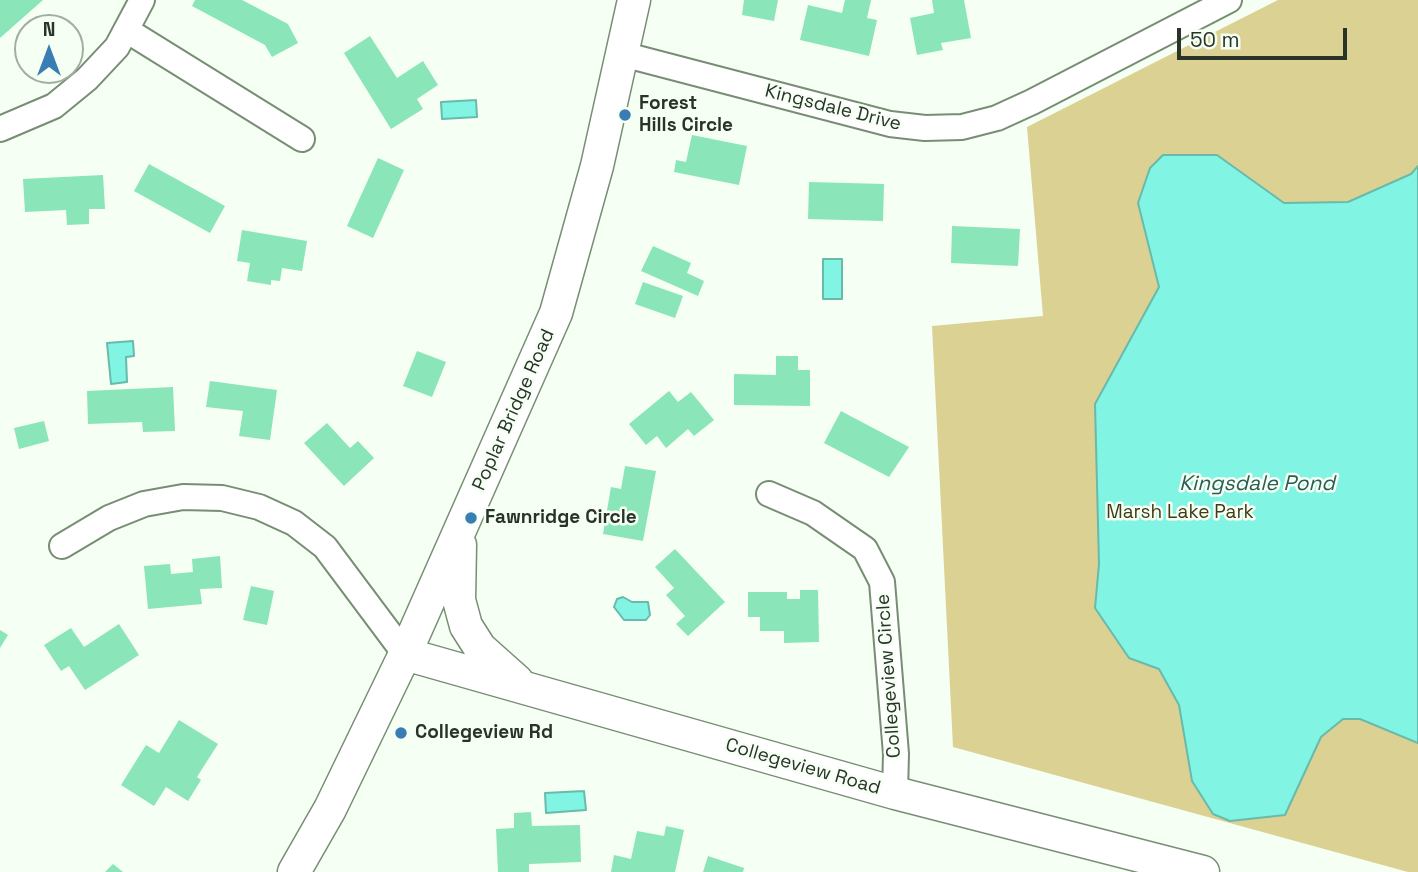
<!DOCTYPE html>
<html>
<head>
<meta charset="utf-8">
<style>
	body { margin:0 }
	#map { position:relative; width:1418px; height:872px; overflow:hidden; background:#f5fff3; font-family:"Space Grotesk",sans-serif }
	canvas { display:block }
	.north { position:absolute; left:14px; top:14px; width:70px; height:70px; box-sizing:border-box; background:#f5fff3; border:2px solid #a4ada2; border-radius:50%; rotate:0deg; font-size:19px; font-weight:700; line-height:28px; text-align:center; color:#2a3329 }
	.north::after { content:''; display:block; margin:auto; width:24px; height:32px; background:#387db3; clip-path:polygon(50% 0,100% 100%,50% 72%,0 100%) }
	.scale { position:absolute; left:1177px; top:28px; width:170px; height:32px; box-sizing:border-box; border:4px solid #2a3329; border-top:0; padding-left:9px; font-size:21px; line-height:24px; white-space:nowrap; color:#2a3329; -webkit-text-stroke:5px #f5fff3; paint-order:stroke }
</style>
</head>
<body>
<div id="map">
<canvas width="1418" height="872"></canvas>
<div class="north">N</div>
<div class="scale">50 m</div>
</div>
<script>
const ctx = document.querySelector('canvas').getContext('2d');
ctx.lineJoin = 'round';
function fill(path, color) {
  ctx.fillStyle = color;
  ctx.fill(path, 'evenodd');
}
function poly(rows) {
  const path = new Path2D();
  for (const r of rows) {
    path.moveTo(r[0], r[1]);
    for (let i = 2; i < r.length; i += 2) path.lineTo(r[i], r[i + 1]);
  }
  return path;
}
function trace(path, color, width, dash) {
  ctx.strokeStyle = color;
  ctx.lineWidth = width;
  ctx.lineCap = dash ? 'butt' : 'round';
  ctx.setLineDash(dash || []);
  ctx.stroke(path);
}
function drawText(font, color, halo, rows, align = 'center') {
  ctx.font = font + ' "Space Grotesk",sans-serif';
  ctx.lineWidth = 5;
  ctx.setLineDash([]);
  ctx.textBaseline = 'middle';
  ctx.strokeStyle = halo;
  ctx.fillStyle = color;
  for (const [text, x, y, turn = 0] of rows) {
    ctx.save();
    ctx.translate(x, y);
    ctx.rotate((+turn || 0) * Math.PI / 180);
    ctx.textAlign = isNaN(turn) ? turn : align;
    if (halo) ctx.strokeText(text, 0, 0);
    ctx.fillText(text, 0, 0);
    ctx.restore();
  }
}
const green = poly([
	[1278,0,1418,0,1418,872,1408,872,953,747,932,326,1043,316,1027,127]
]);
const water = poly([
	[476,100,477,117,442,119,441,102,476,100],
	[1163,155,1217,155,1284,203,1348,202,1411,174,1418,166,1418,743,1360,719,1343,719,1321,737,1285,815,1230,821,1213,814,1192,781,1179,705,1159,669,1129,658,1095,608,1099,564,1095,404,1159,287,1138,203,1150,168,1163,155],
	[823,259,842,259,842,299,823,299,823,259],
	[133,341,134,356,126,357,127,382,111,384,107,343,133,341],
	[623,597,632,602,648,602,650,615,646,620,624,620,614,607,617,599,623,597],
	[584,791,586,810,546,813,545,793,584,791]
]);
const building = poly([
	[0,0,43,0,0,38],
	[195,0,242,0,288,24,298,43,272,57,265,45,192,6],
	[744,0,778,0,774,21,742,15],
	[845,0,871,0,867,18,877,20,869,56,800,40,808,5,842,13],
	[932,0,964,0,971,38,941,43,943,50,917,55,910,18,934,13],
	[370,36,397,78,423,61,438,85,417,99,423,109,391,129,344,53],
	[692,135,747,146,739,185,674,172,676,160,686,162],
	[378,158,404,170,373,238,347,226],
	[149,164,225,206,210,233,134,191],
	[103,175,105,209,89,209,89,224,67,225,66,210,25,212,23,179],
	[809,182,884,184,883,221,808,219],
	[952,226,1020,229,1018,266,951,263],
	[242,230,307,241,302,271,282,268,280,281,271,280,271,285,247,281,250,263,237,261],
	[653,246,691,263,687,273,704,281,698,296,641,271],
	[643,282,683,296,675,318,635,304],
	[417,351,446,362,432,397,403,386],
	[776,356,798,356,798,370,810,370,810,406,734,405,734,374,776,375],
	[210,381,277,390,270,440,239,436,243,411,206,407],
	[173,387,175,431,143,432,142,422,88,424,87,391],
	[669,391,678,402,691,392,714,420,694,436,688,429,666,448,657,436,646,445,629,424],
	[841,411,909,447,889,477,824,443],
	[44,421,49,441,19,449,14,428],
	[327,423,350,448,358,441,374,458,344,486,304,443],
	[625,466,656,471,643,541,603,534,611,487,621,489],
	[675,549,725,602,688,636,676,624,685,616,666,595,674,588,655,567],
	[220,556,222,588,200,589,202,604,148,609,144,566,170,564,171,574,193,572,192,559],
	[251,586,274,591,267,625,243,620],
	[800,590,818,590,819,642,784,643,784,631,760,631,760,617,748,617,748,592,787,592,787,599,800,599],
	[119,624,139,655,85,690,69,666,61,671,44,645,71,628,84,647],
	[0,630,8,635,0,648],
	[179,720,218,744,197,777,201,780,188,801,166,787,154,806,121,785,146,745,159,753],
	[531,812,532,826,580,825,581,862,529,864,529,872,498,872,496,829,514,828,514,813],
	[666,826,684,830,675,872,611,872,614,855,631,859,637,831,664,836],
	[708,856,744,868,743,872,703,872],
	[113,864,123,872,105,872]
]);
const minor = poly([
	[128,31,302,139],
	[622,54,890,124,925,128,962,127,997,118,1032,102,1229,0],
	[0,129,54,106,87,79,117,47,142,0],
	[769,494,813,513,865,549,882,582,896,754,895,793],
	[62,546,109,518,144,504,183,497,222,498,259,507,294,523,325,547,405,654]
]);
const tertiary = poly([
	[460,545,459,600,466,626,480,648,517,681],
	[405,654,895,793,1203,872],
	[294,872,330,809,405,654,556,313,597,166,634,0]
]);
const markers = [
	[625,115,7,"#387db3"],
	[471,518,7,"#387db3"],
	[401,733,7,"#387db3"]
];
const poiNames = [
	["Forest",639,104],
	["Hills Circle",639,126],
	["Fawnridge Circle",485,518],
	["Collegeview Rd",415,733]
];
const streetNames = [
	["Kingsdale Drive",833,108,14],
	["Poplar Bridge Road",514,410,-66],
	["Collegeview Circle",889,676,-94],
	["Collegeview Road",803,767,16]
];
const parkNames = [
	["Marsh Lake Park",1180,513]
];
const waterNames = [
	["Kingsdale Pond",1257,484]
];
fill(green, '#dbd192');
fill(water, '#82f4e3');
trace(water, '#68baab', 2);
fill(building, '#8ae5b9');
trace(minor, '#778e74', 28);
trace(tertiary, '#778e74', 35);
trace(minor, '#fff', 24);
trace(tertiary, '#fff', 32);
for (const [x, y, r, color] of markers) {
  const dot = new Path2D();
  dot.arc(x, y, r, 0, 2 * Math.PI);
  ctx.fillStyle = color;
  ctx.fill(dot);
  trace(dot, '#f5fff3', 2.5);
}
drawText('bold 19px', '#2a3329', '#f5fff3', poiNames, 'left');
drawText('19px', '#2a3329', '#f5fff3', streetNames);
drawText('19px', '#403a15', '#f5fff3', parkNames);
drawText('italic 21px', '#2b5c55', '#f5fff3', waterNames);
</script>
</body>
</html>
